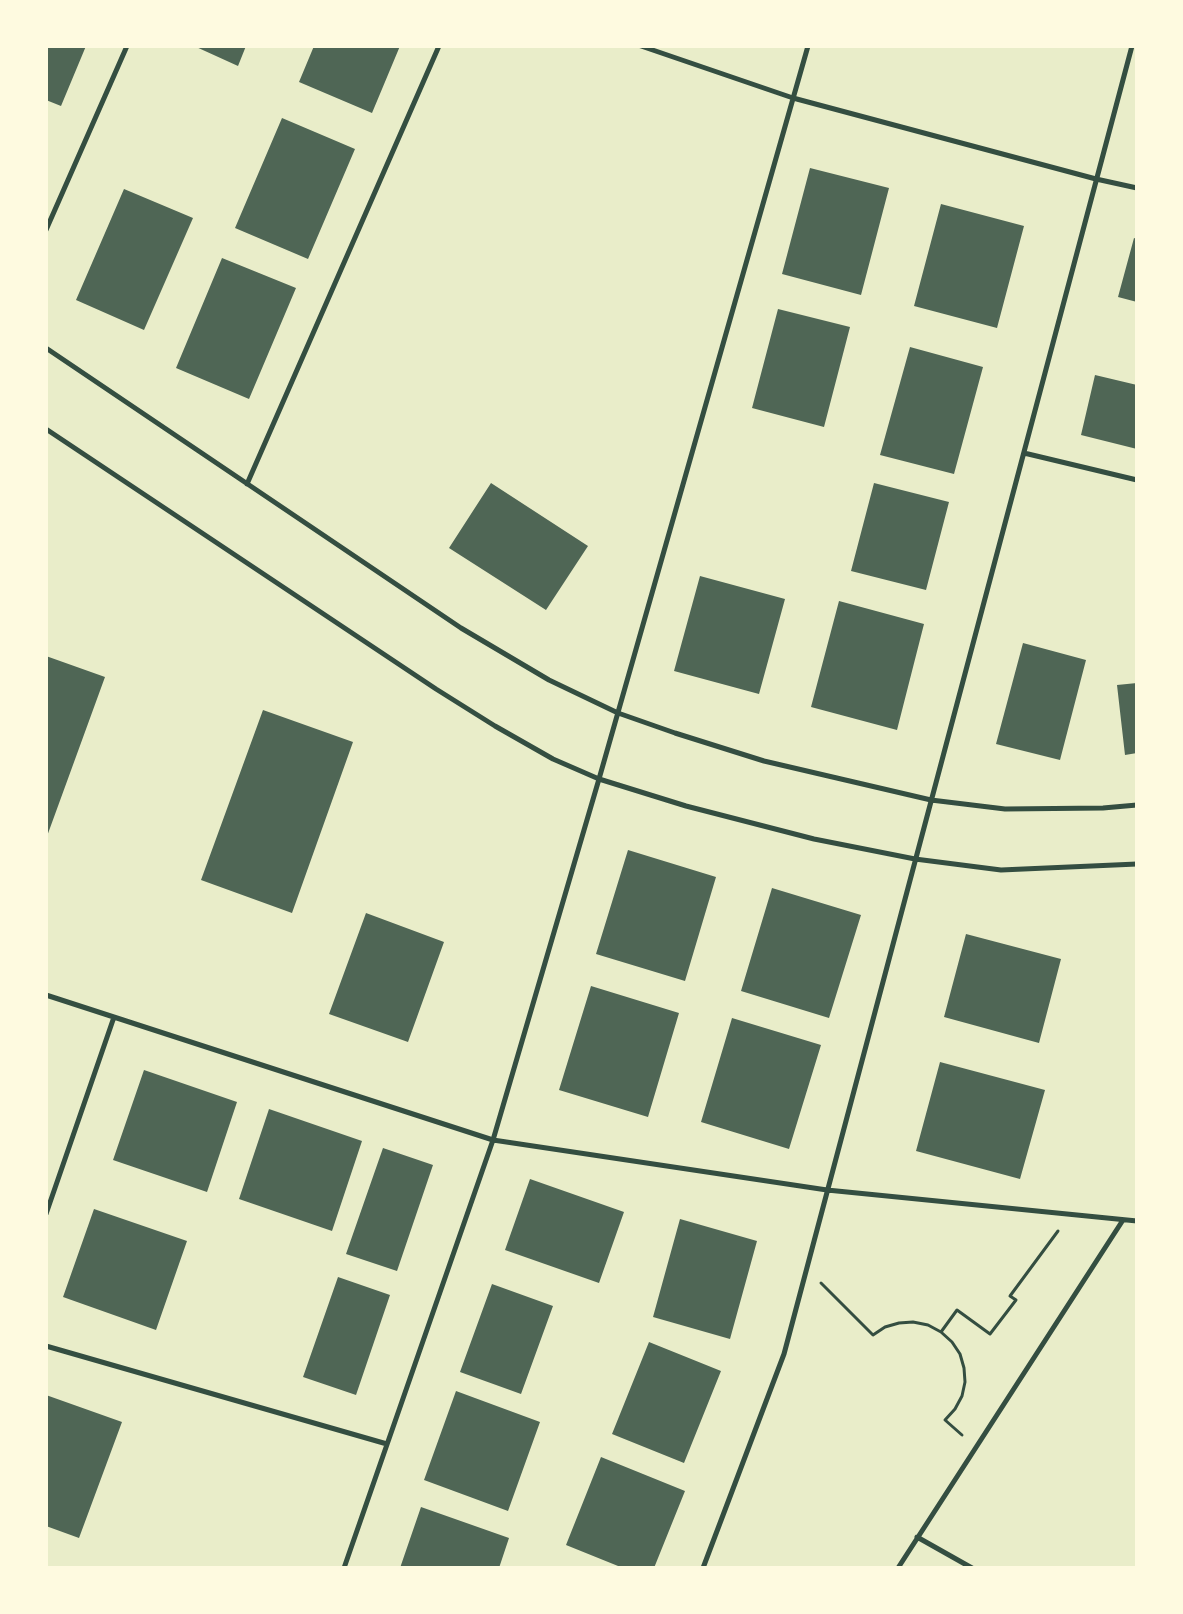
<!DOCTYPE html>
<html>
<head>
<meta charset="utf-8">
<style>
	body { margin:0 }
	#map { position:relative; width:1183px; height:1614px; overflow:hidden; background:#e9edc9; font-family:"DM Sans",sans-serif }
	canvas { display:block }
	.frame { position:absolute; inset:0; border:48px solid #fefae0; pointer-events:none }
</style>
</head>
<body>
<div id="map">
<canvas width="1183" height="1614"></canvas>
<div class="frame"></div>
</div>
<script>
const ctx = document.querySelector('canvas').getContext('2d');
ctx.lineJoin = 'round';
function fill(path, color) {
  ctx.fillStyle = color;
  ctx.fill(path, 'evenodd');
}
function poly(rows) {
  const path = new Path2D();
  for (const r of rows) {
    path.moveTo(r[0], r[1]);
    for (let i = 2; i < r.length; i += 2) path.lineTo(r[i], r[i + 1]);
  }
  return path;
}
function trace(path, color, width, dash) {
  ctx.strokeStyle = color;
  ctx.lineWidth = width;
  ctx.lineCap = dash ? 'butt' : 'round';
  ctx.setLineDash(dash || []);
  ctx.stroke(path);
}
const building = poly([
	[46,46,86,46,61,106,46,100],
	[194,46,246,46,238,66],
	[314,46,400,46,372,113,299,82],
	[282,118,355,149,308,259,235,228],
	[810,168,889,188,861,295,782,274],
	[124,189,193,218,144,330,76,300],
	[941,204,1024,226,997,328,914,306],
	[1134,238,1137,239,1137,302,1118,297],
	[222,258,296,288,249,399,176,368],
	[778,309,850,327,824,427,752,408],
	[910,347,983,367,954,474,880,455],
	[1095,375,1137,385,1137,449,1081,435],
	[491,483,588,546,546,610,449,548],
	[874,483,949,502,926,590,851,571],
	[700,576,785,599,759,694,674,671],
	[839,601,924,624,897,730,811,707],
	[1023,643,1086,660,1060,760,996,744],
	[46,656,105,677,46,839],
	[1137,683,1137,753,1125,755,1117,685],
	[263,710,353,742,292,913,201,880],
	[628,850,716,877,685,981,596,954],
	[772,888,861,915,829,1018,741,991],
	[366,913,444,942,408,1042,329,1014],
	[966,934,1061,959,1039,1043,944,1017],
	[591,986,679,1013,648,1117,559,1090],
	[732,1018,821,1045,789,1149,701,1122],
	[940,1062,1045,1090,1020,1179,916,1151],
	[144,1070,237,1102,207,1192,113,1160],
	[269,1109,362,1141,332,1231,239,1199],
	[383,1148,433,1165,397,1271,346,1254],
	[530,1179,624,1212,599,1283,505,1250],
	[94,1209,187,1241,156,1330,63,1297],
	[680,1219,757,1241,730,1339,653,1317],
	[338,1277,390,1295,356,1395,303,1377],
	[492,1284,553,1306,521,1394,460,1372],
	[649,1342,721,1371,684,1463,612,1434],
	[456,1391,540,1422,508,1511,424,1480],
	[46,1395,122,1422,79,1538,46,1526],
	[601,1457,685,1491,654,1568,623,1568,566,1545],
	[421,1507,509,1538,499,1568,400,1568]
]);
const path = poly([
	[821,1283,873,1335,885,1327,899,1323,913,1322,928,1325,941,1332,952,1342,960,1354,964,1368,965,1382,962,1396,955,1409,945,1420,962,1435],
	[941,1332,957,1310,990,1334,1016,1300,1010,1296,1058,1231]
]);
const minor = poly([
	[641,46,793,98,1096,179,1137,188],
	[46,230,127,46],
	[46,348,461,628,549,680,618,713,675,733,764,761,931,800,1005,809,1103,808,1137,805],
	[46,429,436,689,495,726,553,759,599,779,686,806,814,839,915,859,1001,870,1137,864],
	[1024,453,1137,480],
	[247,484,439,46],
	[46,995,493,1140,827,1190,1137,1221],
	[46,1214,114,1017],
	[46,1346,387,1444],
	[917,1537,972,1568],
	[344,1568,493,1140,599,779,808,46],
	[703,1568,784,1354,1132,46],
	[898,1568,1123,1220]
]);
fill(building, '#4f6655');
trace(path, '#344e41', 3);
trace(minor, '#344e41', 5);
</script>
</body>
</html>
